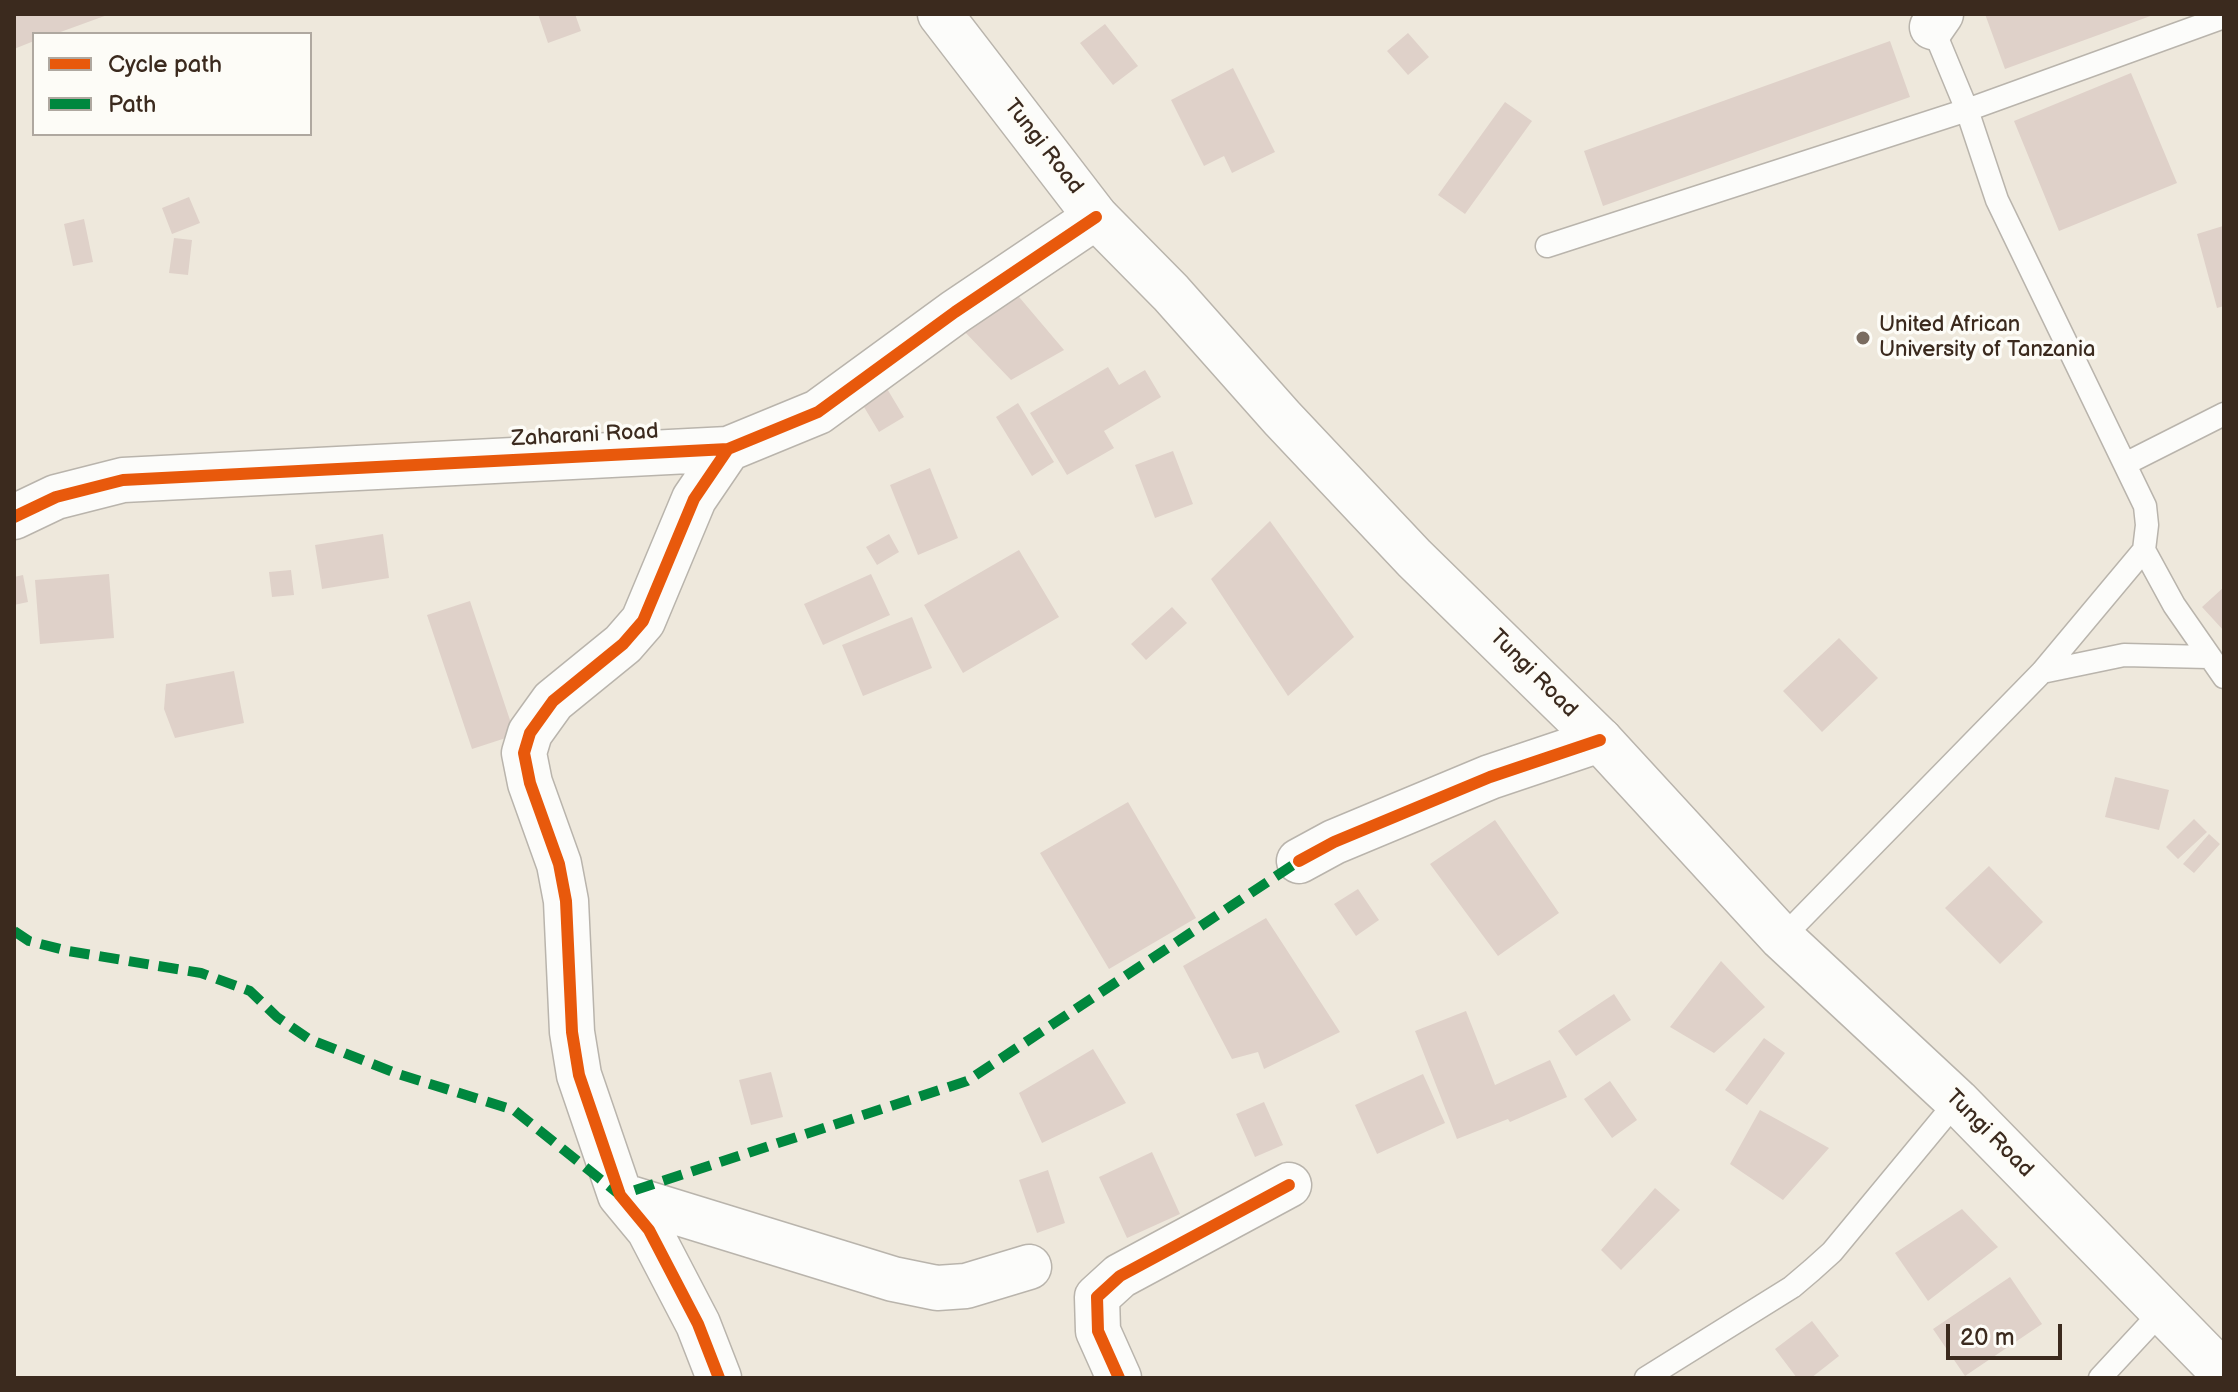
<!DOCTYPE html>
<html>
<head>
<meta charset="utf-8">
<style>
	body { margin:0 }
	#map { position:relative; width:2238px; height:1392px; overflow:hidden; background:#eee8dc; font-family:"Balsamiq Sans",sans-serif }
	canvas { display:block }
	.frame { position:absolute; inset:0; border:16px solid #3b2a1e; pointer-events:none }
	.legend { position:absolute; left:32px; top:32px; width:280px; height:104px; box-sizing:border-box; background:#fdfcf7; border:2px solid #afa8a0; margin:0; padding:10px 14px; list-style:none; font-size:24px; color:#3b2a1e }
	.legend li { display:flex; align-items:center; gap:16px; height:40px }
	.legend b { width:40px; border:2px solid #afa8a0 }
	.scale { position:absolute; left:1946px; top:1324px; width:116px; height:36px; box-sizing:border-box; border:4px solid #3b2a1e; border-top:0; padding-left:10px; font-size:24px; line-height:28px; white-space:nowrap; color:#3b2a1e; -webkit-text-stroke:6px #fdfcf7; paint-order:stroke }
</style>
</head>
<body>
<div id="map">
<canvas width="2238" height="1392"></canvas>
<div class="frame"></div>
<ul class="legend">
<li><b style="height:10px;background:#e8590c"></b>Cycle path</li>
<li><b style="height:10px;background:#00873e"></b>Path</li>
</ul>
<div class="scale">20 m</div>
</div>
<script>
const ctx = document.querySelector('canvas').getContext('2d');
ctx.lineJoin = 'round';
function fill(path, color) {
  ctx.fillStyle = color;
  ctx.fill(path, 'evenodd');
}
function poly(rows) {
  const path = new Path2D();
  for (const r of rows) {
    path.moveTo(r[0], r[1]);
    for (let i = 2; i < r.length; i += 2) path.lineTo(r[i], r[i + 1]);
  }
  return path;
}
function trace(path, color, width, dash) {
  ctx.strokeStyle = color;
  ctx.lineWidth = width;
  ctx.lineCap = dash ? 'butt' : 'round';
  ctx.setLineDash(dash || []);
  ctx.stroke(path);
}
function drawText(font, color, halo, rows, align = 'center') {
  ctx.font = font + ' "Balsamiq Sans",sans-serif';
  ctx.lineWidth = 7;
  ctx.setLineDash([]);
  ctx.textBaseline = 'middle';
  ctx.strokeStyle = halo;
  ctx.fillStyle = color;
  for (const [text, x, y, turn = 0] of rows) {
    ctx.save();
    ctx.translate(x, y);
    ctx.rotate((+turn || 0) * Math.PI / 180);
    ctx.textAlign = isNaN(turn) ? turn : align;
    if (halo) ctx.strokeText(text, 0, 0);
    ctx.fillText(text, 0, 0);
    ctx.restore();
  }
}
const building = poly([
	[14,14,110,14,55,34,34,34,34,41,14,49],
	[538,14,575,14,581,31,548,43],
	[1985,14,2156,14,2005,69],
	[1105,24,1138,66,1113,85,1080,43],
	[1408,33,1429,57,1408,75,1387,51],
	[1890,41,1910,97,1603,206,1584,151],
	[1233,68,1275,152,1232,173,1224,156,1204,166,1171,100],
	[2131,73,2177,183,2059,231,2014,121],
	[1505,102,1532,121,1465,214,1438,195],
	[189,197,200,223,172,234,162,208],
	[84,219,93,262,73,266,64,224],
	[2223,226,2224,306,2217,308,2197,234],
	[174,238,192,240,188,275,169,273],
	[1014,291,1064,350,1011,380,963,330],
	[1108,367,1119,385,1145,370,1161,397,1104,431,1114,448,1067,475,1030,413],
	[883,382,904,417,879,432,858,397],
	[1018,403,1054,462,1032,476,996,417],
	[1173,451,1193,504,1155,518,1135,465],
	[930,468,958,538,918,555,890,485],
	[1270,521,1354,637,1288,696,1211,579],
	[383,534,389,578,322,589,315,545],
	[889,534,899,552,877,565,866,547],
	[1019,550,1059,617,963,673,924,605],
	[291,570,294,595,272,597,269,572],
	[109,574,114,638,40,644,35,580],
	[871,574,890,615,823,645,804,604],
	[23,575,28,602,14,605,14,577],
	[2224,587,2224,631,2202,607],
	[470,601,515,735,472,749,427,615],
	[1172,607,1187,623,1146,660,1131,644],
	[912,617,932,668,863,696,842,645],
	[1839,638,1878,678,1822,732,1783,691],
	[234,671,244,723,175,738,164,709,166,684],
	[2115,777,2169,790,2159,830,2105,817],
	[1128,802,1196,918,1109,969,1040,853],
	[2194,819,2207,832,2178,859,2166,847],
	[1495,820,1559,913,1498,956,1430,864],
	[2209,834,2220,844,2194,873,2183,864],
	[1989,866,2043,922,2000,964,1945,908],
	[1358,889,1379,920,1356,936,1334,904],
	[1266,918,1340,1032,1264,1069,1258,1052,1232,1059,1183,966],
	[1721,961,1765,1007,1714,1053,1670,1027],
	[1614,994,1631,1020,1576,1056,1558,1031],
	[1466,1011,1495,1085,1550,1060,1567,1097,1510,1122,1508,1119,1457,1139,1415,1031],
	[1764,1038,1785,1053,1747,1105,1725,1090],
	[1093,1049,1126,1103,1042,1143,1019,1093],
	[771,1072,783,1117,751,1125,739,1080],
	[1423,1074,1445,1123,1377,1154,1355,1105],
	[1610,1081,1637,1120,1612,1138,1584,1099],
	[1264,1102,1283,1145,1255,1157,1236,1114],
	[1760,1110,1829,1148,1783,1200,1730,1164],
	[1152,1152,1180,1214,1127,1238,1099,1177],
	[1048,1170,1065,1223,1037,1233,1019,1180],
	[1655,1188,1680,1210,1621,1270,1601,1250],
	[1962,1209,1998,1247,1928,1301,1895,1253],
	[2010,1277,2042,1324,1965,1376,1933,1329],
	[1812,1321,1839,1356,1811,1378,1797,1378,1775,1349]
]);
const lane = poly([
	[1547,246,1967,110,2224,17],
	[2125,464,2224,414],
	[2144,550,2174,605,2224,677],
	[2042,672,2124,655,2208,657],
	[1782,938,2042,672,2144,550,2147,525,2145,506,1997,200,1967,110,1930,21],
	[1646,1378,1792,1287,1812,1270,1832,1252,1957,1101],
	[2100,1378,2163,1310]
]);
const street = poly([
	[1932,27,1941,14],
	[14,517,56,497,123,480,728,449,818,412,955,312,1096,217],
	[1299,861,1334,842,1490,777,1600,740],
	[620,1195,893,1279,937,1288,966,1286,1029,1267],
	[719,1378,698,1324,649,1230,620,1195,579,1075,572,1032,566,901,559,864,530,783,524,753,530,733,553,701,623,644,643,621,694,499,728,449],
	[1119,1378,1098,1331,1097,1297,1120,1276,1289,1185]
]);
const secondary = poly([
	[940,14,1096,217,1171,293,1282,418,1414,558,1600,740,1782,938,1957,1101,2224,1374]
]);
const quiet = poly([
	[14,931,29,941,68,951,201,973,250,991,277,1017,309,1039,398,1074,514,1110,620,1195,967,1081,1299,861]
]);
const cycleway = poly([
	[14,517,56,497,123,480,728,449,818,412,955,312,1096,217],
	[1299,861,1334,842,1490,777,1600,740],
	[719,1378,698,1324,649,1230,620,1195,579,1075,572,1032,566,901,559,864,530,783,524,753,530,733,553,701,623,644,643,621,694,499,728,449],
	[1119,1378,1098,1331,1097,1297,1120,1276,1289,1185]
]);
const markers = [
	[1863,338,8,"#7a6c60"]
];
const streetNames = [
	["Tungi Road",1043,147,52],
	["Zaharani Road",585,436,-3],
	["Tungi Road",1533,674,45],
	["Tungi Road",1989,1134,45]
];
const poiNames = [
	["United African",1879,325],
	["University of Tanzania",1879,350]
];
fill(building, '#dfd1c9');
trace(lane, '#b9b4ac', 25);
trace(street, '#b9b4ac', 47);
trace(secondary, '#b9b4ac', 47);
trace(lane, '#fcfcfa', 22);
trace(street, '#fcfcfa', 44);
trace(secondary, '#fcfcfa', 44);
trace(quiet, '#00873e', 10, [20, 10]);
trace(cycleway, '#e8590c', 12);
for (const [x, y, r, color] of markers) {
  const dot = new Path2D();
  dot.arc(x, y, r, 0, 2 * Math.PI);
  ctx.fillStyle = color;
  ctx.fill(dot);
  trace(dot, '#fdfcf7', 3);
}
drawText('22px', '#3b2a1e', '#fdfcf7', streetNames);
drawText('22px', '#3b2a1e', '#fdfcf7', poiNames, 'left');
</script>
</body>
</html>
